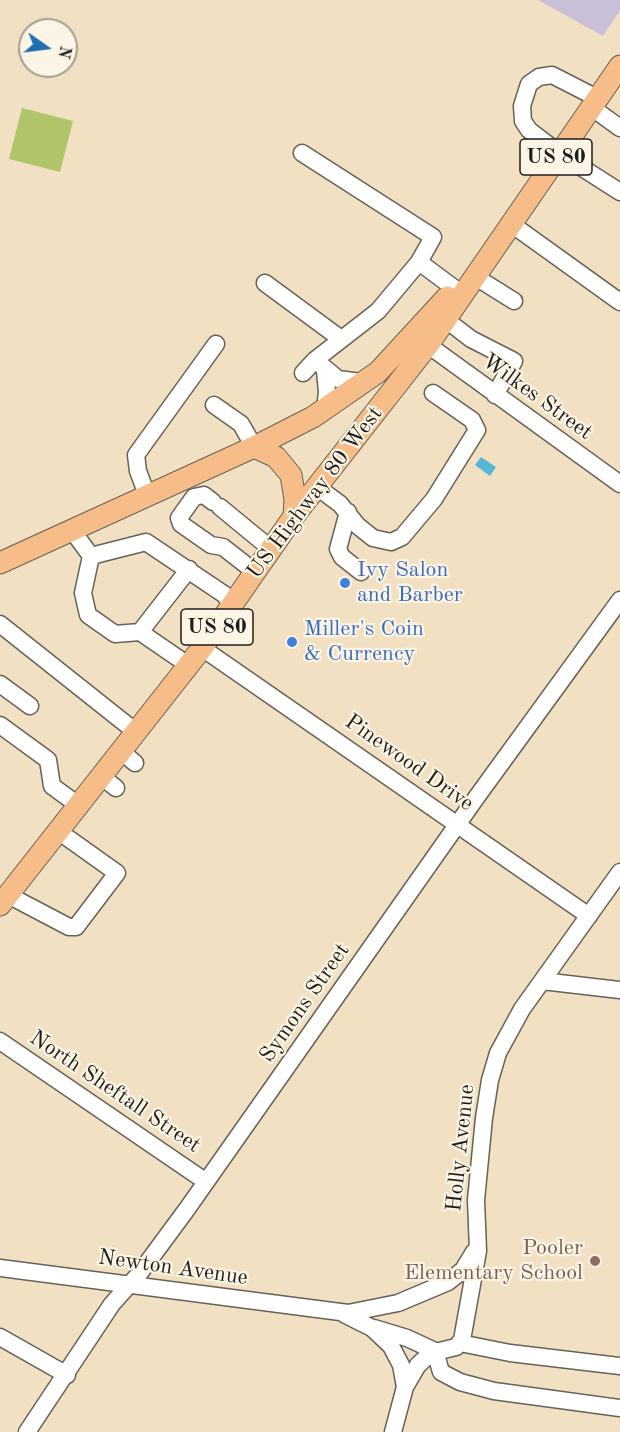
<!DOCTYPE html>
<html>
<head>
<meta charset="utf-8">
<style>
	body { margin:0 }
	#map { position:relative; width:620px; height:1432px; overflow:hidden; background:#f2e0c2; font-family:"Old Standard TT",serif }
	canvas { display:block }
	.north { position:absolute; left:18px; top:18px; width:60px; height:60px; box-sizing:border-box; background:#fcf5e5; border:2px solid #a29e95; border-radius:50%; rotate:104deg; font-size:16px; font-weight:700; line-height:24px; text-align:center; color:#1c1c1c }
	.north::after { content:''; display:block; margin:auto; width:21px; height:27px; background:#1f6fb2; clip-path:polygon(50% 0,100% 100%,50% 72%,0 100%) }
</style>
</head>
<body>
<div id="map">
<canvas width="620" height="1432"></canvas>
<div class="north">N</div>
</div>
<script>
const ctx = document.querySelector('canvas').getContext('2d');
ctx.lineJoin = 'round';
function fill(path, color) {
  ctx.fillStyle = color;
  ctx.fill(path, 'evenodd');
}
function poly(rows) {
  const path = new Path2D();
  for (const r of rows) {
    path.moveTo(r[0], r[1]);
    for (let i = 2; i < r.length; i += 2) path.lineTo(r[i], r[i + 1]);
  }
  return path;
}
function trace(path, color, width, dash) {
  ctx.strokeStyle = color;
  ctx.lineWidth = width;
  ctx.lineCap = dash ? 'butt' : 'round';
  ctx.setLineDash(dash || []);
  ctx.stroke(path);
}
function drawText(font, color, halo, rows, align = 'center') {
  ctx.font = font + ' "Old Standard TT",serif';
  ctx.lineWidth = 4.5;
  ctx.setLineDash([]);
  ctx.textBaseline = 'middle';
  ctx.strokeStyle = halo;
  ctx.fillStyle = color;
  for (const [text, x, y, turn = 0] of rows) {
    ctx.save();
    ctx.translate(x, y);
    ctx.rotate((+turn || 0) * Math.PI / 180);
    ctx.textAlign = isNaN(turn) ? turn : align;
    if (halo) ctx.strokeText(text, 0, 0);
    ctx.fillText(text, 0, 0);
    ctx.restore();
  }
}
const industrial = poly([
	[538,0,620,0,620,10,603,36]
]);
const green = poly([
	[22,108,73,121,60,172,9,159]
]);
const water = poly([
	[481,457,496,467,490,476,475,465]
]);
const minor = poly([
	[597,98,552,75,539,77,529,84,522,106,523,121,529,130,559,153,620,192],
	[591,107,620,128],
	[302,153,433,237,419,262],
	[510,223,620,302],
	[474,276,514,301],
	[265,283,341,339],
	[445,319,471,339,514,361,495,395],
	[428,345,620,484],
	[303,373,315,360],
	[361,382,338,379,315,360,378,311,419,262,462,294],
	[214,405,241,424,254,447],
	[325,409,327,392,325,371],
	[317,487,340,504,358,526,373,538,391,542,402,537,434,499,477,430,472,420,433,393],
	[147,495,138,471,136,455,216,344],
	[213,502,204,495,194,497,179,518,181,524,211,545,223,547,255,572],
	[220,507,271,549],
	[348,512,338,549,342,557,361,572],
	[71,529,91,556],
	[0,624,136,732],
	[140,632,189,569],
	[202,648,589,916],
	[188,665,140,632,115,634,88,615,83,593,91,556,146,542,225,595,231,606],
	[0,684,30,706],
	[0,725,48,760,52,786,78,805],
	[121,751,135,763],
	[101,776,116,788],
	[8,895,69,927,76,927,117,873,58,831],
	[542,981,620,990],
	[0,1041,205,1181],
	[0,1268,348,1313,398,1303,448,1282,463,1270,474,1252],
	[344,1314,372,1328,391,1346,401,1365,405,1387],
	[374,1328,407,1338,435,1351],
	[0,1337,67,1375],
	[460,1343,510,1353,620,1366],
	[435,1351,441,1372,460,1382,494,1391,620,1408],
	[27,1432,112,1304,139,1274,187,1209,476,798,620,600],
	[393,1432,405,1387,418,1365,431,1353,456,1347,462,1340,478,1251,476,1200,484,1118,490,1080,498,1053,522,1009,620,872]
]);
const major = poly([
	[254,447,276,457,291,475,295,499,294,516],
	[0,563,254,447,313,417,378,372,447,297],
	[0,905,202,648,294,516,428,345,620,66]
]);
const markers = [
	[345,583,6,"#3f7fe0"],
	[292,642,6,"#3f7fe0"],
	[595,1261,6,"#8d6e63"]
];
const shields = [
	[556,157,72],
	[217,627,72]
];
const shieldNames = [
	["US 80",556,157],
	["US 80",217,627]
];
const streetNames = [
	["Wilkes Street",537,397,36],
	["US Highway 80 West",315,493,-53],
	["Pinewood Drive",409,763,35],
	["Symons Street",305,1003,-55],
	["North Sheftall Street",115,1092,34],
	["Holly Avenue",461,1148,-84],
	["Newton Avenue",173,1268,8]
];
const shopNames = [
	["Ivy Salon",357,570],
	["and Barber",357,595],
	["Miller's Coin",304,629],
	["& Currency",304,654]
];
const educationNames = [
	["Pooler",583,1248],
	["Elementary School",583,1273]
];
fill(industrial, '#c9bfd7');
fill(green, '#b0c569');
fill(water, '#58b6d7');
trace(minor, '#676156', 19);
trace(major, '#676156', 23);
trace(minor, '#fff', 16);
trace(major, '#f7bd88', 21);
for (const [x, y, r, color] of markers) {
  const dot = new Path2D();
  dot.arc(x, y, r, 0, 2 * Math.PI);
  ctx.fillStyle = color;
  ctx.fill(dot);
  trace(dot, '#fcf5e5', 2);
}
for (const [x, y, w] of shields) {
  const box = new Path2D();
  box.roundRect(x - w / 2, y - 18, w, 36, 4.5);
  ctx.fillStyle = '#fcf5e5';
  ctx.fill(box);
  trace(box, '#1c1c1c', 1.5);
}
drawText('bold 21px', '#1c1c1c', null, shieldNames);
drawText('22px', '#1c1c1c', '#fcf5e5', streetNames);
drawText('22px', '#366cbe', '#fcf5e5', shopNames, 'left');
drawText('22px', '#785e54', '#fcf5e5', educationNames, 'right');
</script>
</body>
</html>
